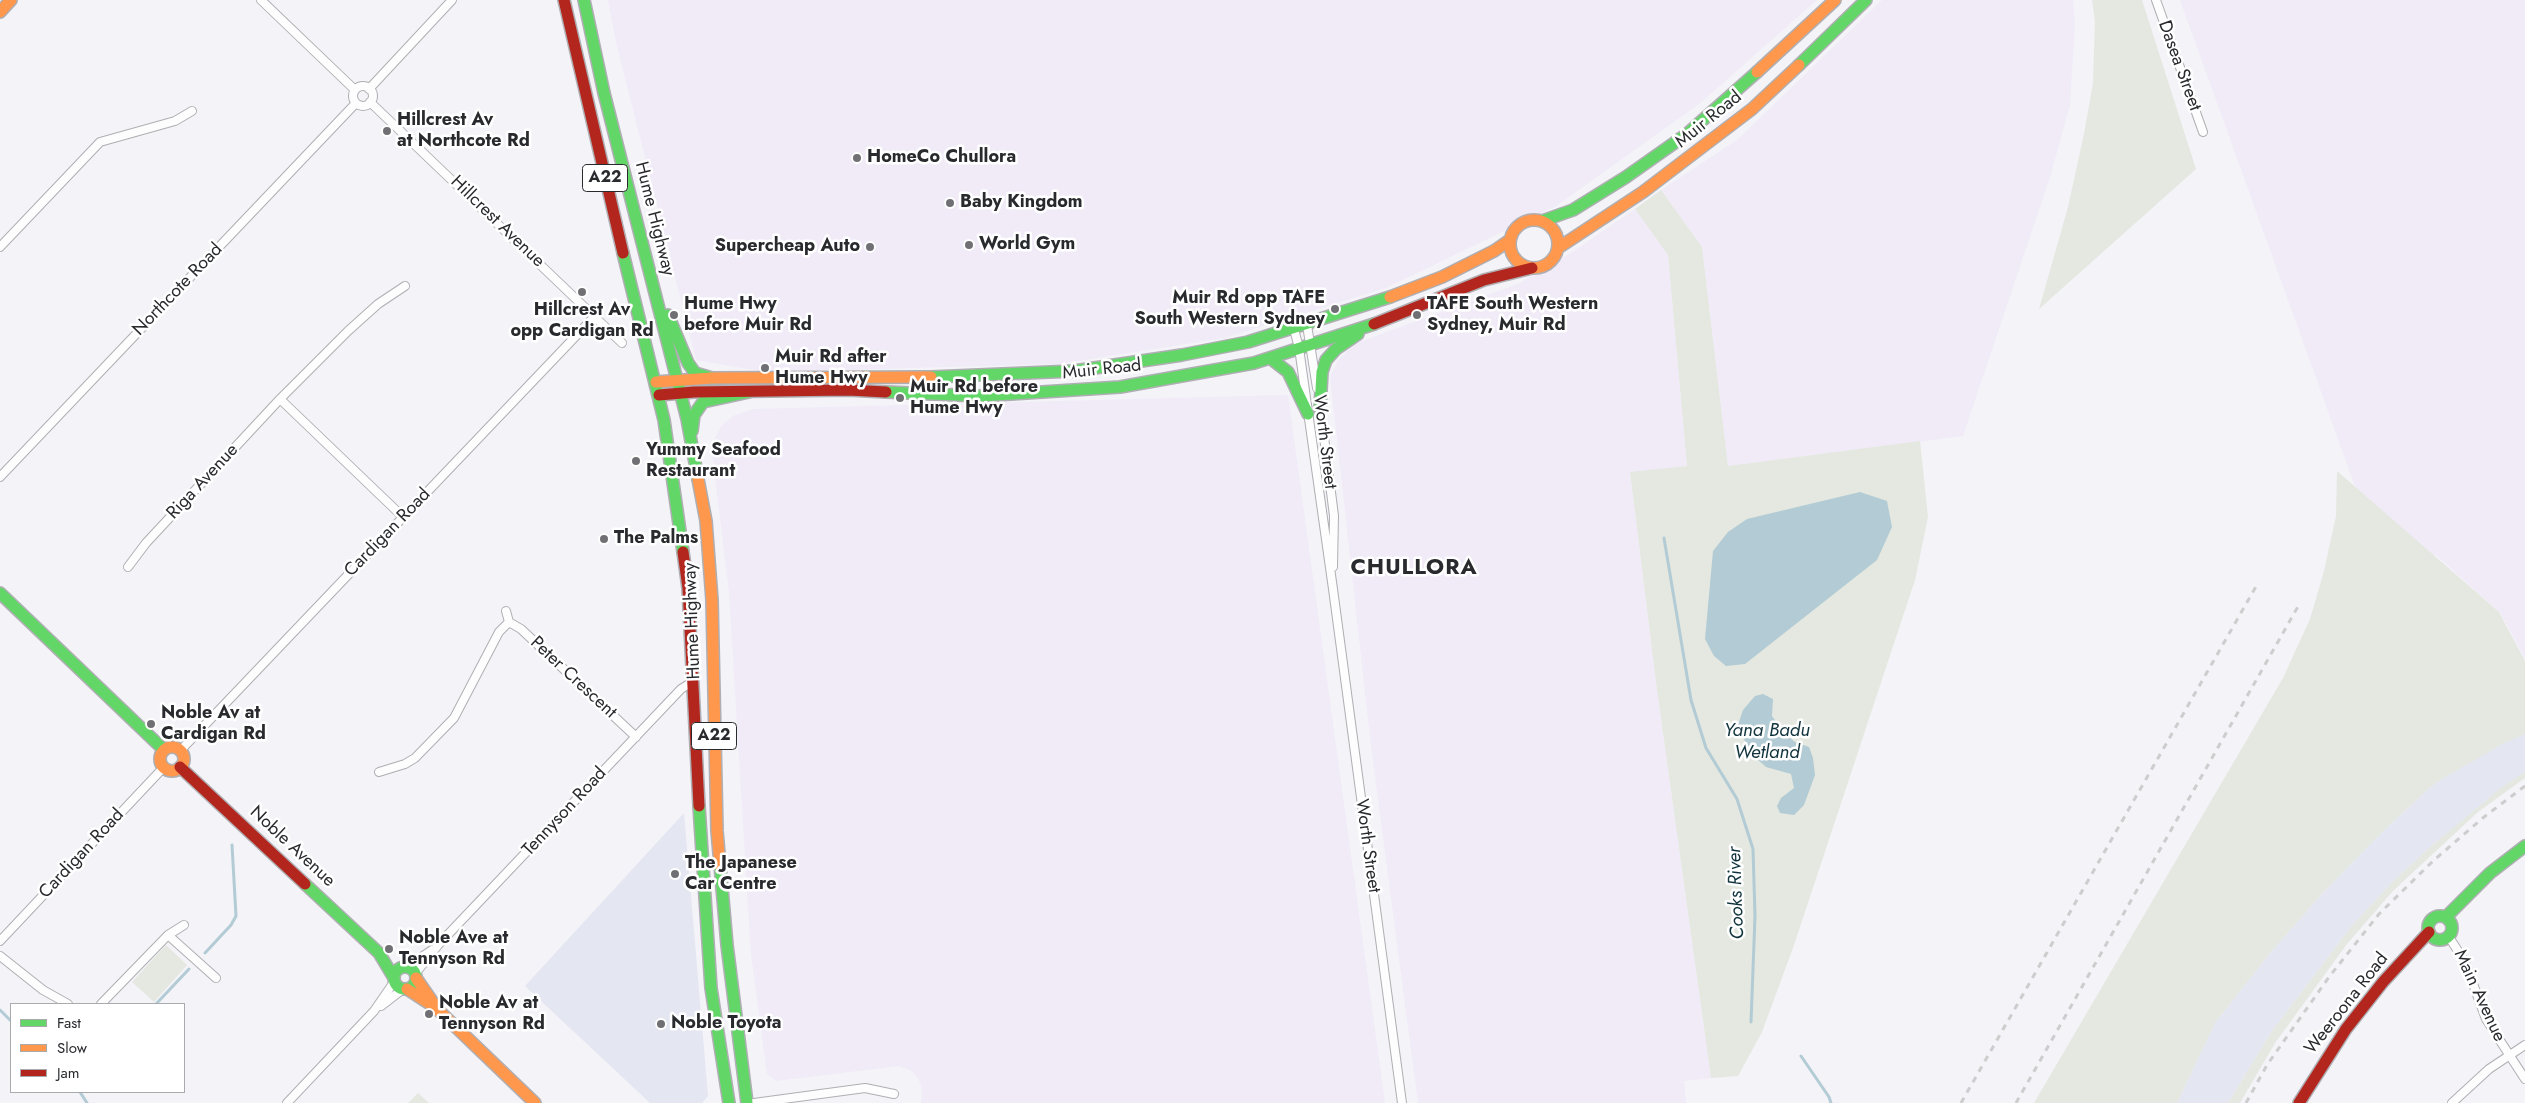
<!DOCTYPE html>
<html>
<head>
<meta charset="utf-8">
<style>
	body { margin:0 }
	#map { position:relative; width:2525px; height:1103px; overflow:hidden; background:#f3f3f8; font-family:Jost,sans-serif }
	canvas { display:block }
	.legend { position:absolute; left:10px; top:1003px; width:175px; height:90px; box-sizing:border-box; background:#fff; border:1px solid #a9aaab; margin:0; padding:6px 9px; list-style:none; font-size:15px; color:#292a2d }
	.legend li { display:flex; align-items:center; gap:10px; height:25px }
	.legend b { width:25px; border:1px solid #a9aaab }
</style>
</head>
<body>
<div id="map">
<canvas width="2525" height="1103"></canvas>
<ul class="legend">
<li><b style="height:6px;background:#63d668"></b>Fast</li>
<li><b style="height:6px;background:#ff974d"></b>Slow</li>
<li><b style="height:6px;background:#b3261e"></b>Jam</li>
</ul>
</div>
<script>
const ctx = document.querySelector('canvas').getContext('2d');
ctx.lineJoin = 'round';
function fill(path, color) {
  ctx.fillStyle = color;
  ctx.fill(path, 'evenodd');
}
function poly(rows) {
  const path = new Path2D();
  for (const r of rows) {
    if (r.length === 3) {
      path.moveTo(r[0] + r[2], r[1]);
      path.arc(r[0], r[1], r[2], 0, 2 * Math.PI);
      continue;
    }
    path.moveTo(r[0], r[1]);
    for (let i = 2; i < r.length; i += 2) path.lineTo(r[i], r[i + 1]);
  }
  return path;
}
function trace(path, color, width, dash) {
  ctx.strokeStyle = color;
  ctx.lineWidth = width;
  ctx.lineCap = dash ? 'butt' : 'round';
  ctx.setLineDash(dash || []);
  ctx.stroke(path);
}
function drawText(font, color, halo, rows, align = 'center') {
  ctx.font = font + ' Jost,sans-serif';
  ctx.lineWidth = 5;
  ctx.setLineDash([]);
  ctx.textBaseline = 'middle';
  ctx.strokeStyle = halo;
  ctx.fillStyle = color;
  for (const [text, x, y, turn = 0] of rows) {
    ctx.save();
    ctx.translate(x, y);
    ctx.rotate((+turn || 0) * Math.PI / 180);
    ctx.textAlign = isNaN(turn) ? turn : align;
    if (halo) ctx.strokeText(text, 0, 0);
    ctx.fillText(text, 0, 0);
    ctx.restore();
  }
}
const built = poly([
	[2525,734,2525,772,2503,787,2435,843,2393,881,2351,927,2272,1031,2228,1103,2177,1103,2215,1023,2270,953,2319,897,2379,835,2434,784,2500,744],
	[684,813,708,1096,702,1103,650,1103,525,986]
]);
const industrial = poly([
	[608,0,1817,0,1699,104,1556,206,1386,288,1224,338,1059,364,764,372,696,360,616,42],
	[1882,0,2073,0,2075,23,2070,105,2050,177,1963,436,1728,466,1702,247,1661,190,1737,140],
	[2180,0,2525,0,2525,659,2501,614,2437,556,2370,528],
	[1635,209,1668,255,1687,466,1630,473,1657,690,1711,1078,1684,1081,1686,1103,1418,1103,1371,746,1330,376,1339,359,1354,344,1520,283,1574,251],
	[1288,395,1385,1103,921,1103,922,1088,918,1078,910,1070,899,1066,776,1081,767,1074,751,954,729,592,712,452,715,438,722,425,733,416,753,409]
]);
const green = poly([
	[2092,0,2142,0,2196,169,2039,309,2068,207,2084,134,2093,83,2095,21],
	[1661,190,1702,247,1728,466,1920,441,1928,517,1915,580,1794,945,1762,1032,1738,1076,1711,1078,1657,690,1630,472,1687,466,1668,255,1635,209],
	[2337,471,2499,612,2525,661,2525,734,2500,745,2434,784,2379,835,2319,897,2270,953,2215,1023,2177,1103,2034,1103,2283,678,2310,619,2324,571,2336,516],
	[2525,772,2525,778,2478,812,2393,891,2347,944,2275,1043,2240,1103,2228,1103,2272,1031,2351,927,2393,881,2435,843,2502,787],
	[166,945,187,965,154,1002,132,982],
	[418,1093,429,1103,408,1103]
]);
const water = poly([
	[1860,492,1887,501,1892,527,1877,560,1745,664,1726,666,1714,656,1705,639,1713,551,1728,532,1747,519],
	[1763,694,1773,699,1772,716,1785,734,1795,742,1809,747,1813,758,1815,775,1804,805,1794,815,1780,813,1777,806,1781,798,1794,788,1791,774,1766,767,1755,757,1737,728,1743,710,1755,696]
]);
const stream = poly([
	[1664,538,1691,700,1706,748,1737,799,1753,849,1755,916,1751,1022],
	[205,953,231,925,236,916,232,845],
	[156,1004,189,969],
	[0,1010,11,1021],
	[1801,1056,1829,1097,1831,1103],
	[80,1092,87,1103]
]);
const street = poly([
	[261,0,355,90],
	[2156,0,2203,132],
	[363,96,10],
	[369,89,452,0],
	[370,102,622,343],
	[0,247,100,142,175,121,192,111],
	[1307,325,1317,388],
	[1294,329,1299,348,1333,589,1402,1103],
	[280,399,403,517],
	[1320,405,1334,516,1333,567],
	[0,477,356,103],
	[128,567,146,543,280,399,348,331,378,304,405,286],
	[506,611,509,622,521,629,636,737],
	[180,751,595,316],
	[379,772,405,764,415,758,454,718,499,632,509,622],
	[168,935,216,978],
	[2449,937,2465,962,2486,1019,2525,1079],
	[0,941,164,767],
	[0,956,43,990,68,1004],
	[407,967,432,950],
	[415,974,439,944,681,689,692,682],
	[101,1004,168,935,184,925],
	[381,1006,403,989],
	[287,1103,374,1011,394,982],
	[754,1103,865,1088,894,1094],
	[2452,1103,2489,1069,2525,1045]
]);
const fast = poly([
	[584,0,604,93,687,419,698,479],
	[1799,65,1866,0],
	[1542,221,1573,210,1626,177,1687,134,1757,72],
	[623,253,664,420,683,552],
	[668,315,688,363,695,373,712,378],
	[1270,358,1288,372,1308,414],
	[931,377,1074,371,1182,355,1248,342,1390,297],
	[886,392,980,396,1120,387,1254,363,1374,324],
	[1320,408,1322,372,1326,360,1336,349,1358,334],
	[692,431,694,415,703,402,749,392],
	[0,593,164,750],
	[699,806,711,988,729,1103],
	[720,865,727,945,747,1103],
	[305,884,379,953,394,978],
	[2440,928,12],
	[2446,917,2490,873,2525,846],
	[405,978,11]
]);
const slow = poly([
	[0,12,11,0],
	[1757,72,1835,0],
	[1534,244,24],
	[1558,248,1643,192,1752,109,1799,65],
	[1390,297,1442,277,1494,251,1510,240],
	[656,382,712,378,931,377],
	[698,479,706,521,712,600,717,831,720,865],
	[172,759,12],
	[416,978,434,1004],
	[407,989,436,1008,535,1103]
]);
const jam = poly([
	[564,0,623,253],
	[1374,324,1484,280,1532,268],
	[659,395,694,392,848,390,886,392],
	[683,552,688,588,699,806],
	[180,767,305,884],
	[2299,1103,2346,1029,2383,982,2429,932]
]);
const rail = poly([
	[1961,1103,2258,583],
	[2016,1103,2300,603],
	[2246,1103,2267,1065,2329,977,2379,914,2433,861,2484,817,2525,786]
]);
const markers = [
	[387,131,5,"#707074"],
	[857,158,5,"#707074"],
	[950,203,5,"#707074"],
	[969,245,5,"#707074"],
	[870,247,5,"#707074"],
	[582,292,5,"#707074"],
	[1335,309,5,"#707074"],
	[674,315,5,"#707074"],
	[1417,315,5,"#707074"],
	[765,368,5,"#707074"],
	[900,398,5,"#707074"],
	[636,461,5,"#707074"],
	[604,539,5,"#707074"],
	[151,724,5,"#707074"],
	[675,874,5,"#707074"],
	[389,949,5,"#707074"],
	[429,1014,5,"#707074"],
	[661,1024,5,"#707074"]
];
const shields = [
	[605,178,45],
	[714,736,45]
];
const shieldNames = [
	["A22",605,178],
	["A22",714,736]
];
const streetNames = [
	["Dasea Street",2179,66,70],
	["Muir Road",1709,120,-39],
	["Hume Highway",654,219,76],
	["Hillcrest Avenue",497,222,44],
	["Northcote Road",178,290,-46],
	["Muir Road",1102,370,-6],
	["Worth Street",1324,442,83],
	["Riga Avenue",203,482,-47],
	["Cardigan Road",388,533,-46],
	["Hume Highway",693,621,-92],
	["Peter Crescent",573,678,43],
	["Tennyson Road",565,812,-47],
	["Worth Street",1367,846,82],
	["Noble Avenue",292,847,43],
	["Cardigan Road",82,854,-47],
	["Main Avenue",2479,996,65],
	["Weeroona Road",2347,1004,-52]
];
const poiNames = [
	["Hillcrest Av",397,121],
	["at Northcote Rd",397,142],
	["HomeCo Chullora",867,158],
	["Baby Kingdom",960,203],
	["World Gym",979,245],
	["Supercheap Auto",860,247,"right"],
	["Muir Rd opp TAFE",1325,299,"right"],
	["South Western Sydney",1325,320,"right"],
	["Hume Hwy",684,305],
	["before Muir Rd",684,326],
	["TAFE South Western",1427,305],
	["Sydney, Muir Rd",1427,326],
	["Hillcrest Av",582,311,"center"],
	["opp Cardigan Rd",582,332,"center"],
	["Muir Rd after",775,358],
	["Hume Hwy",775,379],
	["Muir Rd before",910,388],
	["Hume Hwy",910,409],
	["Yummy Seafood",646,451],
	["Restaurant",646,472],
	["The Palms",614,539],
	["Noble Av at",161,714],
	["Cardigan Rd",161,735],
	["The Japanese",685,864],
	["Car Centre",685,885],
	["Noble Ave at",399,939],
	["Tennyson Rd",399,960],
	["Noble Av at",439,1004],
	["Tennyson Rd",439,1025],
	["Noble Toyota",671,1024]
];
const waterNames = [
	["Yana Badu",1767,731],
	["Wetland",1767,753],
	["Cooks River",1737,893,-92]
];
const districtNames = [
	["CHULLORA",1414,569]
];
fill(built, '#e4e6f1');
fill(industrial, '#f1ebf8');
fill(green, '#e4e8e0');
fill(water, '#b2cbd4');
trace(stream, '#b2cbd4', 3);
trace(street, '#afafb3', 10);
trace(fast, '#afafb3', 14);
trace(slow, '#afafb3', 14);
trace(jam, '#afafb3', 14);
trace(street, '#fdfdfe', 8);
trace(fast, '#63d668', 11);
trace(slow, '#ff974d', 11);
trace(jam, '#b3261e', 11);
trace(rail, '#cdcdce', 3, [6, 6]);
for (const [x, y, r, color] of markers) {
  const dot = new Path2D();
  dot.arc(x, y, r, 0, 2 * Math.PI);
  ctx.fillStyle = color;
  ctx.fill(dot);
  trace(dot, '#fff', 2);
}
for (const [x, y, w] of shields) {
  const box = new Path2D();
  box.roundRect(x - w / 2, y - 13.5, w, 27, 4);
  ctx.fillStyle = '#fff';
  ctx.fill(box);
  trace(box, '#292a2d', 1);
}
drawText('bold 16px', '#292a2d', null, shieldNames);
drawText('18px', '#292a2d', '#fff', streetNames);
drawText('bold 18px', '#292a2d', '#fff', poiNames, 'left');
drawText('italic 19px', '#11333d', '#fff', waterNames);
ctx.letterSpacing = '1px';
drawText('bold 22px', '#292a2d', '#fff', districtNames);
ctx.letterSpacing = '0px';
</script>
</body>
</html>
